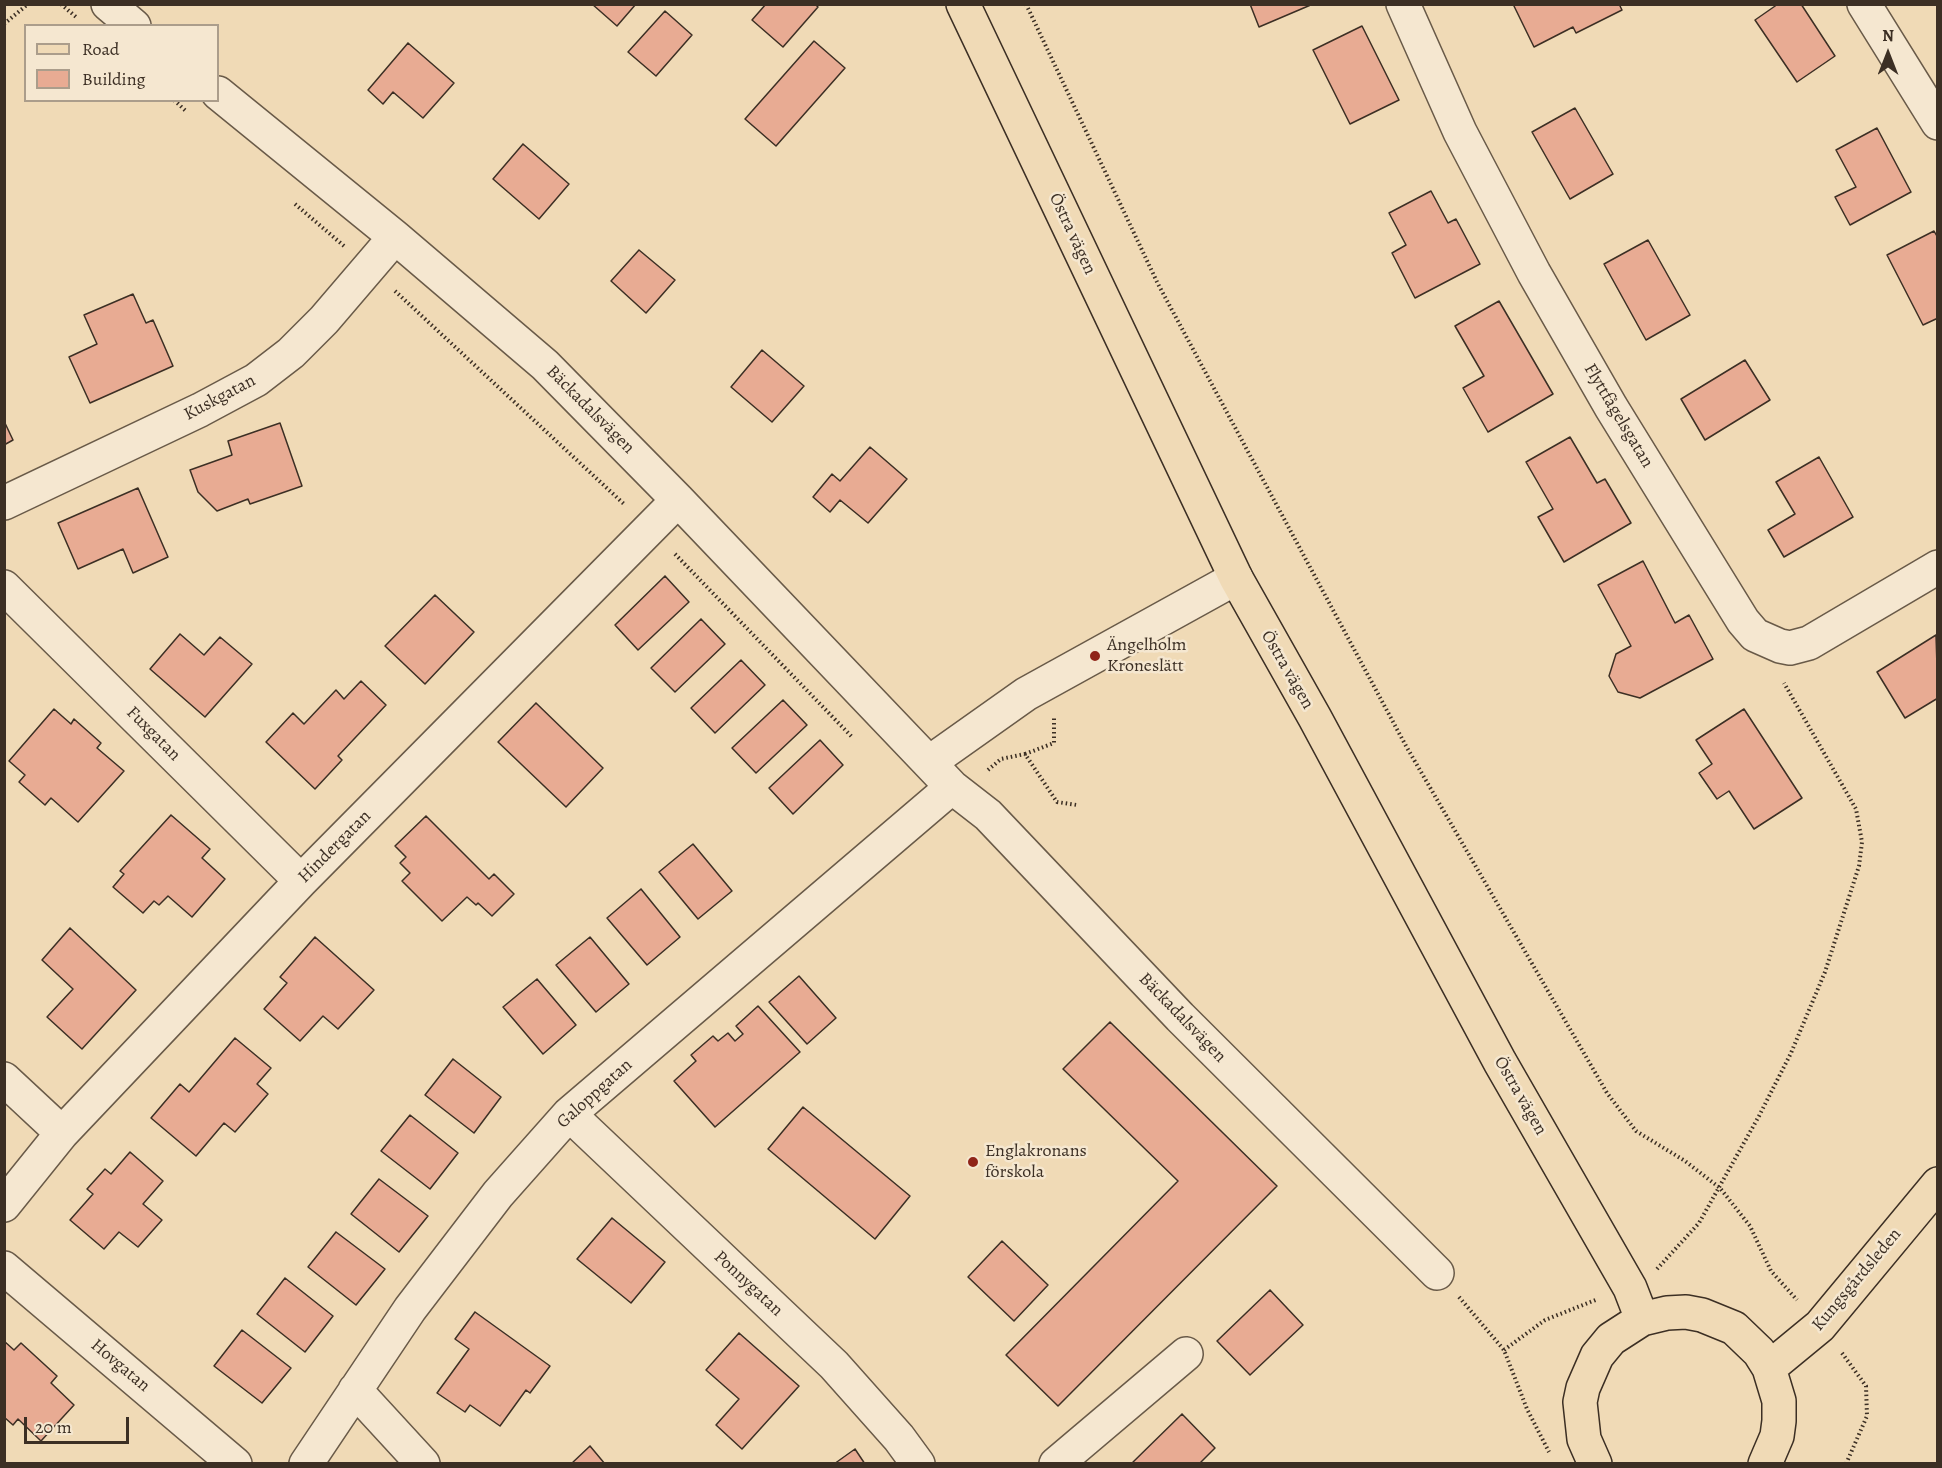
<!DOCTYPE html>
<html>
<head>
<meta charset="utf-8">
<style>
	body { margin:0 }
	#map { position:relative; width:1942px; height:1468px; overflow:hidden; background:#f0dab6; font-family:Alegreya,serif }
	canvas { display:block }
	.frame { position:absolute; inset:0; border:6px solid #3c2f24; pointer-events:none }
	.legend { position:absolute; left:24px; top:24px; width:195px; height:78px; box-sizing:border-box; background:#f5e7d0; border:2px solid #ab9d8b; margin:0; padding:8px 10px; list-style:none; font-size:18px; color:#3c2f24 }
	.legend li { display:flex; align-items:center; gap:12px; height:30px }
	.legend b { width:30px; border:2px solid #ab9d8b }
	.north { position:absolute; left:1858px; top:24px; width:60px; height:60px; -webkit-text-stroke:4px #f5e7d0; paint-order:stroke; rotate:0deg; font-size:16px; font-weight:700; line-height:24px; text-align:center; color:#3c2f24 }
	.north::after { content:''; display:block; margin:auto; width:21px; height:27px; background:#3c2f24; clip-path:polygon(50% 0,100% 100%,50% 72%,0 100%) }
	.scale { position:absolute; left:24px; top:1417px; width:105px; height:27px; box-sizing:border-box; border:3px solid #3c2f24; border-top:0; padding-left:8px; font-size:18px; line-height:21px; white-space:nowrap; color:#3c2f24; -webkit-text-stroke:4px #f5e7d0; paint-order:stroke }
</style>
</head>
<body>
<div id="map">
<canvas width="1942" height="1468"></canvas>
<div class="frame"></div>
<ul class="legend">
<li><b style="height:8px;background:#f0dab6"></b>Road</li>
<li><b style="height:16px;background:#e8ab93"></b>Building</li>
</ul>
<div class="north">N</div>
<div class="scale">20 m</div>
</div>
<script>
const ctx = document.querySelector('canvas').getContext('2d');
ctx.lineJoin = 'round';
function fill(path, color) {
  ctx.fillStyle = color;
  ctx.fill(path, 'evenodd');
}
function poly(rows) {
  const path = new Path2D();
  for (const r of rows) {
    path.moveTo(r[0], r[1]);
    for (let i = 2; i < r.length; i += 2) path.lineTo(r[i], r[i + 1]);
  }
  return path;
}
function trace(path, color, width, dash) {
  ctx.strokeStyle = color;
  ctx.lineWidth = width;
  ctx.lineCap = dash ? 'butt' : 'round';
  ctx.setLineDash(dash || []);
  ctx.stroke(path);
}
function drawText(font, color, halo, rows, align = 'center') {
  ctx.font = font + ' Alegreya,serif';
  ctx.lineWidth = 5;
  ctx.setLineDash([]);
  ctx.textBaseline = 'middle';
  ctx.strokeStyle = halo;
  ctx.fillStyle = color;
  for (const [text, x, y, turn = 0] of rows) {
    ctx.save();
    ctx.translate(x, y);
    ctx.rotate((+turn || 0) * Math.PI / 180);
    ctx.textAlign = isNaN(turn) ? turn : align;
    if (halo) ctx.strokeText(text, 0, 0);
    ctx.fillText(text, 0, 0);
    ctx.restore();
  }
}
const building = poly([
	[592,4,636,4,617,26,592,4],
	[766,4,815,4,818,7,783,47,752,20,766,4],
	[1250,4,1313,4,1259,27,1250,4],
	[1513,4,1619,4,1622,10,1576,33,1573,27,1534,47,1513,4],
	[1778,4,1801,4,1835,56,1797,82,1755,20,1778,4],
	[665,11,692,35,656,76,628,52,665,11],
	[1362,26,1399,100,1350,124,1313,50,1362,26],
	[814,41,845,68,776,146,745,119,814,41],
	[408,43,454,83,423,118,393,92,383,104,368,90,408,43],
	[1575,108,1613,174,1570,199,1532,132,1575,108],
	[1877,128,1911,192,1850,225,1835,197,1856,187,1836,150,1877,128],
	[523,144,569,184,539,219,493,179,523,144],
	[1431,191,1448,223,1456,219,1480,264,1415,298,1392,253,1406,245,1389,213,1431,191],
	[1934,231,1938,238,1938,318,1923,325,1887,255,1934,231],
	[1648,240,1690,315,1646,340,1604,264,1648,240],
	[639,250,675,280,646,313,611,281,639,250],
	[133,294,146,323,153,320,173,366,90,403,69,357,97,344,84,315,133,294],
	[1499,301,1553,394,1488,432,1463,388,1484,376,1455,326,1499,301],
	[762,350,804,386,772,422,731,387,762,350],
	[1745,360,1770,400,1705,440,1681,399,1745,360],
	[4,421,13,440,4,445,4,421],
	[280,423,302,486,250,504,248,499,217,511,198,492,190,470,232,455,228,441,280,423],
	[1570,437,1597,483,1605,479,1631,523,1564,562,1538,517,1553,509,1526,462,1570,437],
	[870,447,907,479,868,523,840,500,830,512,813,497,832,474,840,481,870,447],
	[1819,457,1853,517,1784,557,1768,530,1795,514,1776,482,1819,457],
	[138,488,168,557,133,573,123,549,78,569,58,523,138,488],
	[1643,561,1675,623,1689,615,1713,659,1640,698,1618,692,1609,676,1616,654,1631,646,1598,585,1643,561],
	[665,576,689,602,638,650,615,625,665,576],
	[435,595,474,632,425,684,385,646,435,595],
	[701,619,725,644,675,692,651,668,701,619],
	[180,634,204,655,220,637,252,664,205,717,150,669,180,634],
	[1936,635,1938,698,1905,718,1877,672,1936,635],
	[741,660,765,685,715,733,691,708,741,660],
	[361,681,386,705,338,756,342,760,315,789,266,742,293,713,304,724,336,690,344,699,361,681],
	[783,700,807,725,756,773,732,748,783,700],
	[536,703,603,768,566,807,498,742,536,703],
	[54,709,71,724,74,719,101,743,97,748,124,771,78,822,51,798,45,805,19,782,25,775,9,761,54,709],
	[1744,709,1802,798,1754,829,1729,791,1717,799,1699,773,1712,764,1696,740,1744,709],
	[820,740,843,765,793,814,769,788,820,740],
	[171,815,210,849,202,858,225,879,192,917,168,896,159,905,154,901,143,913,113,887,124,874,120,871,171,815],
	[426,816,489,879,494,874,514,894,492,916,478,903,476,905,467,897,442,921,402,881,410,873,400,863,406,857,395,846,426,816],
	[693,844,732,891,698,919,659,872,693,844],
	[641,889,680,937,647,965,607,918,641,889],
	[70,928,136,990,82,1049,47,1017,73,989,42,960,70,928],
	[315,937,374,990,338,1029,323,1016,300,1041,264,1009,287,983,280,977,315,937],
	[590,937,629,984,596,1012,556,965,590,937],
	[799,976,836,1018,807,1044,769,1002,799,976],
	[537,979,576,1025,543,1054,503,1007,537,979],
	[758,1006,800,1052,715,1127,674,1081,696,1061,691,1055,713,1036,718,1041,728,1033,735,1041,743,1034,736,1026,758,1006],
	[1110,1022,1277,1186,1058,1406,1006,1355,1178,1181,1063,1069,1110,1022],
	[235,1038,271,1068,257,1084,268,1094,235,1132,224,1123,196,1156,151,1118,180,1084,189,1092,235,1038],
	[453,1059,501,1097,474,1133,425,1095,453,1059],
	[803,1107,910,1196,875,1239,768,1149,803,1107],
	[410,1115,458,1153,430,1189,381,1151,410,1115],
	[130,1152,163,1181,143,1204,162,1220,138,1247,119,1232,104,1249,70,1220,93,1194,87,1189,105,1169,111,1174,130,1152],
	[379,1179,428,1216,399,1252,351,1214,379,1179],
	[612,1218,665,1262,631,1303,577,1259,612,1218],
	[336,1232,385,1269,356,1305,308,1267,336,1232],
	[1002,1241,1048,1285,1014,1321,968,1277,1002,1241],
	[285,1278,333,1316,305,1352,257,1314,285,1278],
	[1270,1290,1303,1325,1250,1375,1217,1341,1270,1290],
	[475,1312,550,1366,530,1393,526,1390,500,1426,470,1405,465,1412,437,1393,469,1349,455,1339,475,1312],
	[242,1330,291,1368,262,1403,214,1366,242,1330],
	[739,1333,799,1386,742,1449,716,1425,739,1399,706,1370,739,1333],
	[4,1341,14,1350,21,1343,57,1376,51,1383,74,1405,41,1441,18,1419,13,1425,4,1417,4,1341],
	[1182,1414,1215,1448,1199,1464,1131,1464,1182,1414],
	[590,1446,605,1464,571,1464,590,1446],
	[855,1449,865,1464,834,1464,855,1449]
]);
const path = poly([
	[61,4,76,17],
	[1026,4,1158,284,1406,746,1607,1093,1636,1131,1685,1161,1720,1188,1750,1226,1771,1271,1797,1300],
	[4,24,28,4],
	[174,100,187,112],
	[295,204,344,246],
	[395,291,624,504],
	[675,554,853,738],
	[1025,754,1054,743,1054,717],
	[988,770,1001,759,1025,754,1057,802,1077,805],
	[1657,1269,1699,1223,1759,1116,1791,1053,1825,972,1859,866,1862,842,1856,809,1784,683],
	[1459,1297,1504,1350,1527,1409,1549,1452],
	[1504,1350,1545,1320,1598,1299],
	[1842,1353,1866,1386,1867,1416,1846,1464]
]);
const minor = poly([
	[108,4,134,26],
	[1403,4,1460,132,1534,273,1611,407,1743,621,1755,635,1780,646,1790,648,1809,643,1938,567],
	[1864,4,1938,123],
	[218,93,395,237,545,365,678,500,952,787,988,815,1180,1017,1437,1273],
	[4,503,200,410,256,380,291,353,324,320,395,237],
	[4,587,301,881],
	[930,762,1026,694,1236,578],
	[4,1079,62,1133],
	[569,1114,834,1365,899,1438,918,1464],
	[4,1205,62,1133,301,881,678,500],
	[4,1268,235,1464],
	[355,1390,423,1464],
	[306,1464,410,1309,498,1194,569,1114,952,787],
	[1056,1464,1186,1354]
]);
const major = poly([
	[963,4,1236,578,1315,718,1500,1062,1630,1288,1642,1319],
	[1769,1368,1820,1326,1938,1184],
	[1595,1464,1584,1439,1580,1402,1583,1388,1597,1356,1611,1339,1642,1319,1667,1313,1686,1312,1702,1315,1734,1328,1759,1352,1769,1368,1779,1401,1779,1421,1777,1436,1765,1464]
]);
const markers = [
	[1095,656,6,"#8f2418"],
	[973,1162,6,"#8f2418"]
];
const streetNames = [
	["Östra vägen",1072,234,65],
	["Kuskgatan",220,398,-28],
	["Bäckadalsvägen",590,410,45],
	["Flyttfågelsgatan",1618,416,59],
	["Östra vägen",1287,670,60],
	["Fuxgatan",153,734,45],
	["Hindergatan",335,847,-45],
	["Bäckadalsvägen",1182,1018,46],
	["Galoppgatan",595,1094,-42],
	["Östra vägen",1520,1096,60],
	["Kungsgårdsleden",1857,1280,-50],
	["Ponnygatan",748,1284,43],
	["Hovgatan",120,1366,40]
];
const poiNames = [
	["Ängelholm",1107,646],
	["Kroneslätt",1107,667],
	["Englakronans",985,1152],
	["förskola",985,1173]
];
fill(building, '#e8ab93');
trace(building, '#3c2f24', 1.5);
trace(minor, '#695a48', 36);
trace(major, '#3c2f24', 36);
trace(path, '#3c2f24', 4, [1.5, 3]);
trace(minor, '#f5e7d0', 33);
trace(major, '#f0dab6', 33);
for (const [x, y, r, color] of markers) {
  const dot = new Path2D();
  dot.arc(x, y, r, 0, 2 * Math.PI);
  ctx.fillStyle = color;
  ctx.fill(dot);
  trace(dot, '#f5e7d0', 2);
}
drawText('18px', '#3c2f24', '#f5e7d0', streetNames);
drawText('18px', '#3c2f24', '#f5e7d0', poiNames, 'left');
</script>
</body>
</html>
